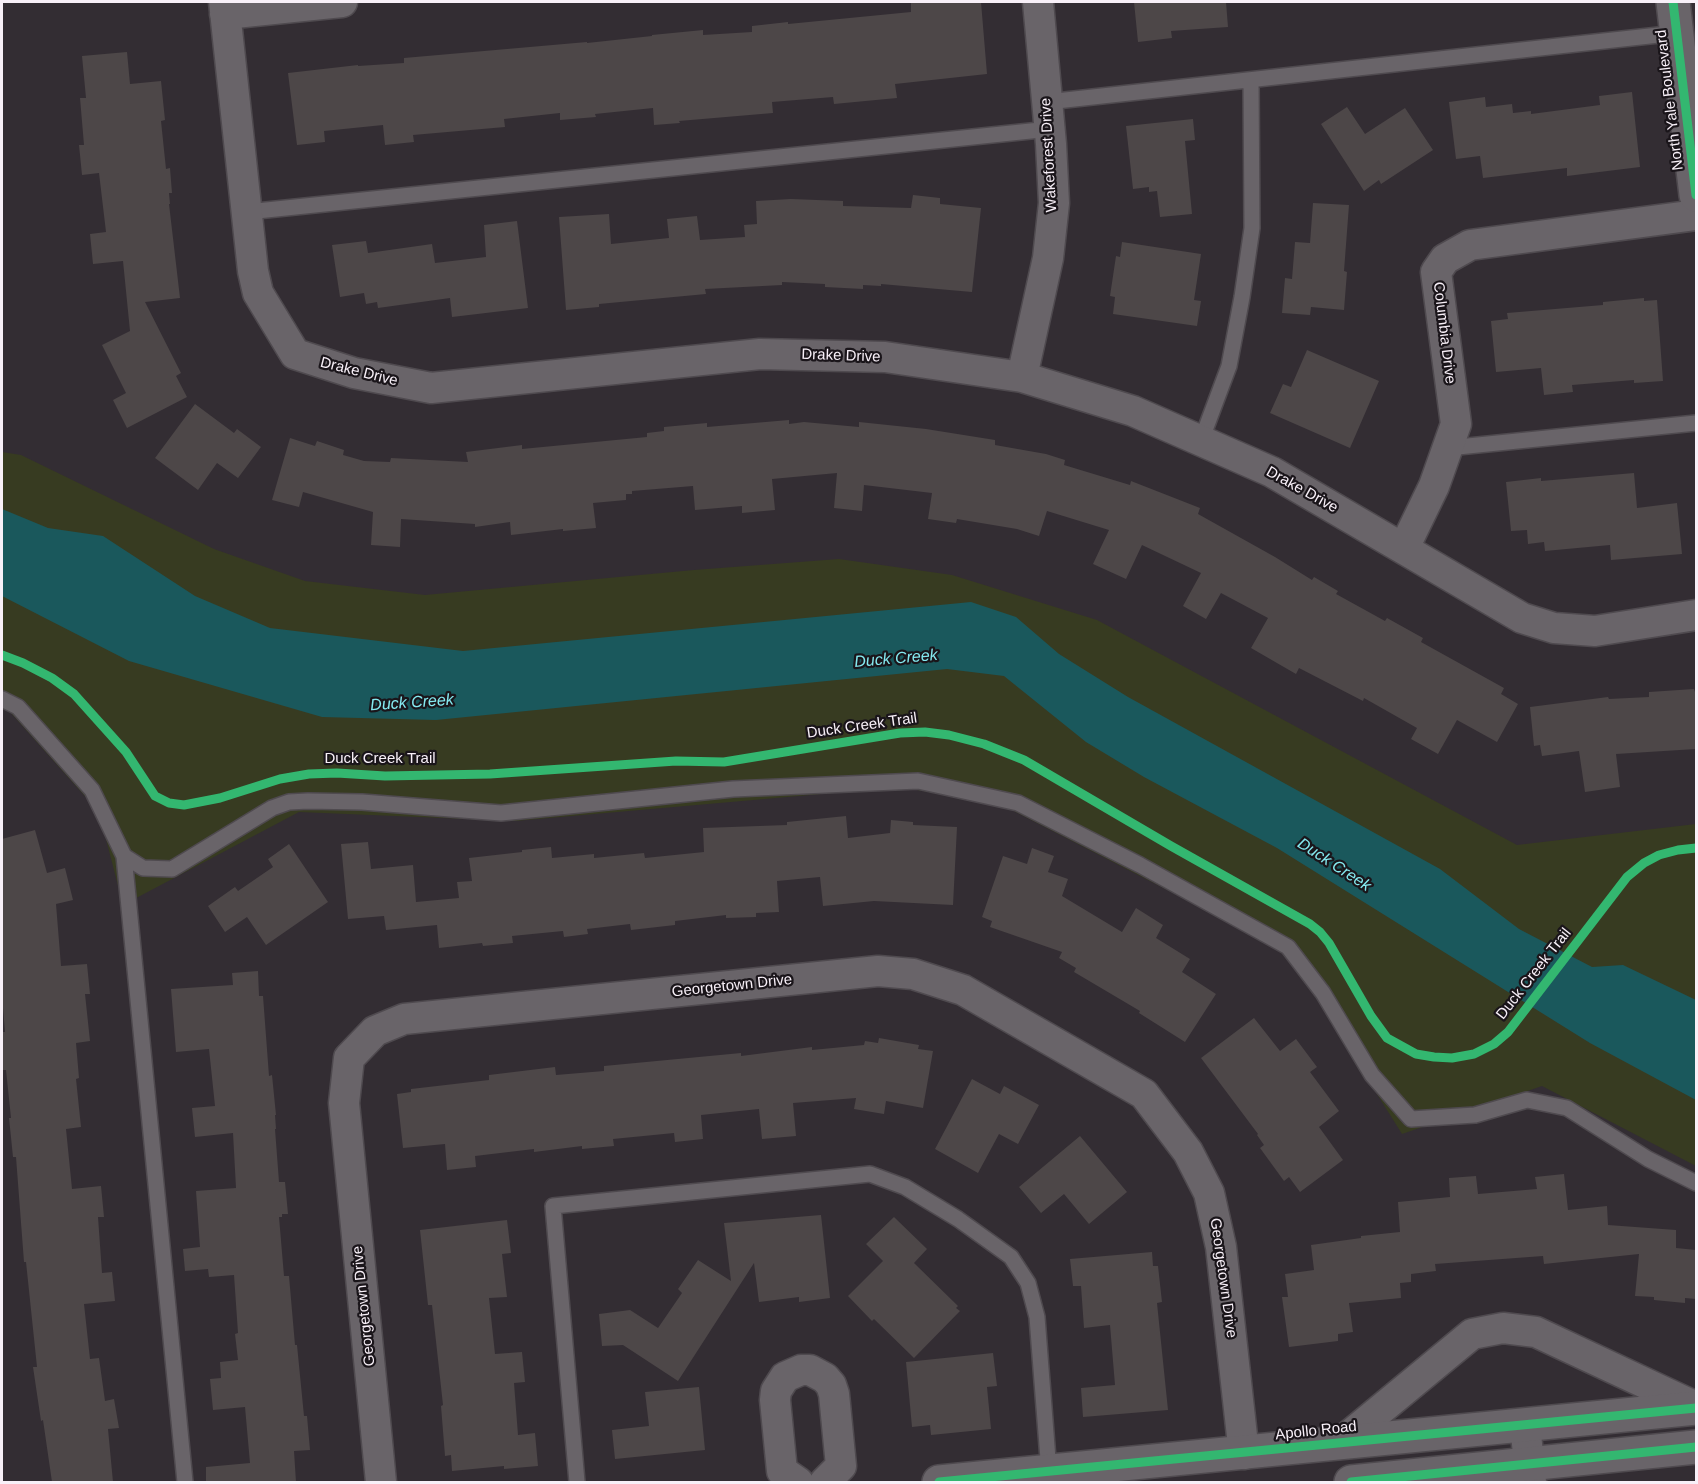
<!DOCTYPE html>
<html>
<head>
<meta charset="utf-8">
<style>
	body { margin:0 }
	#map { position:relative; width:1698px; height:1484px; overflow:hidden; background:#332d33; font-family:Helvetica,sans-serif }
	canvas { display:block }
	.frame { position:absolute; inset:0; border:3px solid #f8f0f8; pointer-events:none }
</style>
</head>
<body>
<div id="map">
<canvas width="1698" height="1484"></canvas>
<div class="frame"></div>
</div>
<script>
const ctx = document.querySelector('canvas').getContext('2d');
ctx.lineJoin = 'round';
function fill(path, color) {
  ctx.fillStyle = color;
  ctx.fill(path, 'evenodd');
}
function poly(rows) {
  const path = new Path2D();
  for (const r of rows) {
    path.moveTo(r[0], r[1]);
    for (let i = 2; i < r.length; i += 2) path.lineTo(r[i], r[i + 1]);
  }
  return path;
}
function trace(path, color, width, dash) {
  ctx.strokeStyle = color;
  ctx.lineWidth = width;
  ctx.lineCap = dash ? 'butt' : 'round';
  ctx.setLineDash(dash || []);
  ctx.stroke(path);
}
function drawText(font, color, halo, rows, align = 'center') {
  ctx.font = font + ' Helvetica,sans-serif';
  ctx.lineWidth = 4.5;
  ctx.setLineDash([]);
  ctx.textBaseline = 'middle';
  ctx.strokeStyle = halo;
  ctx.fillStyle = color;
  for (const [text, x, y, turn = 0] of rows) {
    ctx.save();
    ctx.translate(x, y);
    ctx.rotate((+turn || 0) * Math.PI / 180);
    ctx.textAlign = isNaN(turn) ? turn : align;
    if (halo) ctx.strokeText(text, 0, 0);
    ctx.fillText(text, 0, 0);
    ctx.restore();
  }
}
const green = poly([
	[2,452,21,455,214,549,305,581,425,595,694,570,839,559,952,575,1097,620,1517,845,1696,824,1696,1166,1542,1086,1402,1134,1288,952,1004,806,901,787,515,821,299,812,123,905,99,812,2,703]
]);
const water = poly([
	[2,509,48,528,103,536,195,596,270,628,463,651,971,602,1016,617,1059,654,1128,697,1440,869,1519,929,1592,967,1623,965,1696,1000,1696,1100,1590,1043,1277,848,1144,777,1086,742,1004,676,947,669,436,720,322,717,129,661,2,596]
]);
const building = poly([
	[911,2,981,2,987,74,895,84,897,98,834,104,833,97,772,102,773,113,679,121,680,123,654,125,653,108,595,114,596,117,560,120,560,113,504,119,505,127,413,135,414,142,385,145,383,125,324,131,325,142,297,145,288,73,358,65,358,66,404,63,404,58,587,42,587,43,652,36,652,35,703,30,703,35,752,32,752,26,788,22,788,24,911,12],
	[1134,2,1226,2,1228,27,1171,31,1172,38,1138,42],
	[127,52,130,84,161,81,165,120,161,121,166,169,170,168,172,193,169,193,170,204,169,204,180,298,145,302,181,373,176,376,187,397,127,428,113,400,126,393,102,345,130,331,123,261,93,264,90,234,106,232,99,173,82,175,79,145,84,145,80,98,86,98,82,56],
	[1632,92,1640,167,1567,176,1567,168,1483,178,1480,156,1456,159,1449,102,1485,97,1486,107,1512,104,1513,113,1531,111,1531,114,1600,105,1599,96],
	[1347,107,1365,134,1405,108,1433,150,1381,184,1379,180,1364,191,1321,124],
	[1193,119,1195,140,1185,141,1192,214,1160,217,1157,191,1149,192,1149,187,1133,189,1126,126],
	[913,195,940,198,940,204,981,208,972,292,881,284,881,286,863,285,863,289,825,287,825,284,782,282,782,285,705,289,706,294,599,304,599,307,566,310,559,217,609,214,611,244,669,238,667,219,697,216,700,240,745,237,744,225,757,224,756,201,791,199,843,201,843,206,911,208],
	[1313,203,1349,205,1344,271,1347,272,1344,310,1311,307,1310,315,1282,313,1285,278,1292,279,1295,242,1310,243],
	[517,221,528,308,452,317,450,298,378,308,377,302,366,304,364,293,340,297,332,245,366,241,368,253,432,244,435,263,486,257,484,225],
	[1122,242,1201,254,1194,300,1201,301,1197,326,1113,314,1115,297,1110,296,1116,256,1120,257],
	[1644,298,1644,301,1657,300,1663,381,1634,383,1634,380,1572,385,1573,392,1544,395,1541,368,1496,372,1491,321,1508,319,1507,313,1603,305,1603,302],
	[1307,350,1379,381,1350,448,1270,413,1283,384,1291,387],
	[195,404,234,433,237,429,261,447,238,478,217,463,198,490,155,458],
	[789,420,789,424,804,422,859,427,859,422,926,429,995,440,995,445,1046,454,1065,460,1064,465,1130,485,1131,481,1200,508,1198,514,1275,557,1312,580,1314,577,1338,591,1336,594,1385,621,1387,618,1423,638,1421,642,1504,688,1501,694,1518,704,1497,742,1457,720,1438,754,1411,739,1417,728,1364,698,1363,701,1299,668,1296,674,1251,648,1268,618,1221,593,1206,619,1183,606,1201,573,1142,545,1126,579,1093,564,1109,530,1047,511,1039,536,1017,529,957,519,956,523,928,519,932,493,864,485,862,511,834,508,837,473,772,479,775,510,742,513,742,506,695,510,693,486,632,491,632,494,626,494,626,500,593,503,596,528,563,531,563,529,511,535,510,522,475,527,475,524,401,519,400,547,371,545,373,512,303,492,299,507,272,500,290,438,315,446,317,441,344,450,343,455,364,461,390,462,391,458,468,462,466,452,522,445,522,449,647,437,647,433,664,431,664,427,707,423,707,427],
	[1634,473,1637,508,1677,503,1682,554,1611,560,1610,545,1545,551,1544,542,1528,544,1527,530,1511,531,1506,482,1541,478,1541,481],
	[1694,689,1695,692,1696,692,1696,749,1616,754,1620,787,1585,792,1579,751,1542,756,1540,745,1534,746,1530,707,1608,697,1609,699,1649,697,1649,692],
	[846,816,848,838,890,833,891,820,913,822,913,825,957,827,953,905,874,901,823,906,820,877,777,881,779,912,756,913,756,917,726,918,726,915,675,921,675,925,631,930,630,924,587,929,588,934,564,937,563,931,512,936,513,943,483,946,482,943,439,948,437,925,386,930,384,916,348,919,341,844,368,842,371,869,413,865,416,902,459,898,457,882,472,881,469,858,522,852,522,850,551,847,552,858,594,854,594,858,644,853,645,858,704,852,703,828,787,825,787,822],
	[35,830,47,873,65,868,73,900,56,904,61,966,87,964,90,994,85,994,90,1041,76,1043,79,1078,76,1079,81,1127,66,1129,72,1189,101,1186,104,1217,98,1217,102,1273,112,1272,115,1301,84,1304,90,1359,99,1358,105,1401,114,1399,119,1428,108,1429,113,1482,52,1482,43,1420,41,1421,33,1367,37,1367,26,1262,24,1262,16,1157,13,1157,9,1118,11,1118,6,1070,2,1070,2,1032,5,1032,2,996,2,839],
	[289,844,328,902,266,945,247,917,225,932,208,906,235,887,238,891,273,867,268,859],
	[1032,848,1054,856,1048,872,1068,879,1062,896,1122,932,1136,908,1163,925,1156,938,1190,959,1182,972,1216,994,1185,1042,1139,1013,1140,1011,1074,972,1076,968,1059,958,1062,952,990,927,992,921,982,917,1003,856,1027,864],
	[258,971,259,996,263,996,269,1076,272,1075,276,1115,275,1115,276,1129,275,1129,279,1182,285,1182,288,1214,282,1214,282,1217,279,1217,284,1276,289,1276,295,1345,297,1345,304,1416,307,1416,310,1450,294,1451,296,1482,206,1482,206,1467,250,1463,245,1407,213,1410,210,1379,221,1378,220,1362,238,1360,235,1334,238,1333,234,1275,209,1277,208,1269,185,1271,183,1249,200,1247,196,1191,236,1188,233,1133,195,1137,192,1108,215,1106,209,1049,176,1052,171,989,233,985,232,973],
	[1254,1018,1280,1051,1296,1039,1317,1067,1310,1072,1339,1111,1319,1127,1343,1160,1300,1192,1289,1177,1284,1181,1260,1148,1264,1145,1257,1135,1258,1134,1201,1058],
	[879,1038,919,1045,918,1049,933,1051,923,1108,886,1101,884,1114,854,1109,856,1098,793,1103,796,1136,762,1139,759,1109,701,1115,703,1139,675,1142,674,1133,613,1139,614,1146,582,1149,582,1146,534,1152,534,1149,475,1156,476,1167,447,1170,445,1144,403,1148,397,1094,411,1092,411,1089,489,1080,489,1075,555,1067,556,1075,604,1071,604,1066,741,1053,741,1056,812,1047,812,1050,864,1045,865,1041,878,1043],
	[972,1079,1000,1094,1004,1086,1039,1105,1018,1144,999,1134,978,1173,935,1149],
	[1080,1136,1127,1192,1089,1224,1064,1194,1041,1213,1019,1187],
	[1564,1174,1568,1210,1607,1206,1608,1225,1676,1230,1676,1248,1696,1250,1696,1299,1685,1298,1685,1303,1654,1300,1654,1297,1635,1296,1639,1254,1544,1264,1543,1256,1435,1264,1436,1271,1411,1274,1411,1282,1400,1283,1401,1298,1349,1303,1353,1332,1338,1334,1338,1341,1289,1347,1282,1297,1288,1297,1285,1274,1314,1270,1311,1245,1361,1238,1361,1236,1400,1232,1398,1202,1450,1197,1449,1178,1476,1176,1478,1194,1537,1189,1535,1177],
	[821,1215,830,1298,799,1302,799,1297,759,1302,754,1263,678,1381,623,1345,602,1346,599,1314,630,1310,658,1328,682,1293,678,1289,698,1260,731,1281,724,1223],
	[894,1217,927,1249,914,1263,958,1306,956,1308,960,1311,914,1358,874,1319,872,1321,848,1296,883,1261,866,1244],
	[507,1220,511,1253,502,1254,507,1297,489,1298,495,1354,522,1352,525,1382,514,1383,518,1435,535,1433,538,1466,504,1469,504,1466,452,1471,451,1455,445,1456,441,1406,443,1405,432,1305,428,1305,420,1230],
	[1152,1252,1153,1266,1158,1266,1162,1302,1157,1303,1168,1410,1083,1417,1081,1388,1115,1385,1110,1325,1084,1328,1081,1286,1073,1286,1070,1259],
	[993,1353,997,1386,987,1387,991,1429,931,1435,930,1425,912,1427,906,1362],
	[699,1387,705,1450,615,1459,612,1430,649,1426,645,1392]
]);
const service = poly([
	[1047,102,1677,33],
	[247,212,1050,129],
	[1201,441,1229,366,1242,297,1252,228,1251,80],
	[1448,448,1696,423],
	[2,699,18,707,92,790,124,856,143,868,172,869,272,808,289,802,308,801,362,802,501,813,733,789,918,781,1018,803,1140,865,1288,947,1323,993,1372,1075,1411,1119,1475,1115,1527,1100,1567,1108,1648,1159,1696,1183],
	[124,856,185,1482],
	[577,1482,553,1206,870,1174,905,1187,958,1219,1011,1257,1028,1283,1037,1317,1049,1472]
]);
const minor = poly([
	[224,2,253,271,258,293,295,354,354,373,431,388,760,354,885,357,1022,377,1133,411,1272,472,1522,618,1554,628,1595,631,1696,615],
	[225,14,342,2],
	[1022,377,1048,258,1054,203,1051,144,1038,2],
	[1404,548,1434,486,1456,424,1436,272,1445,259,1470,245,1696,215],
	[1525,1425,1531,1482],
	[1339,1444,1472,1334,1503,1328,1536,1332,1696,1407],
	[381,1482,344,1103,349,1058,375,1031,404,1019,878,971,913,974,963,990,1144,1094,1188,1152,1209,1193,1221,1247,1244,1454],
	[798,1482,782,1471,775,1400,776,1391,785,1377,801,1370,810,1370,825,1378,831,1385,834,1394,841,1466,825,1482]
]);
const tertiary = poly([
	[1673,2,1696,195],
	[939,1482,1696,1408],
	[1351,1482,1696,1447]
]);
const cycleway = poly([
	[1673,2,1696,195],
	[2,655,23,663,52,678,74,694,126,752,155,796,169,803,184,805,220,798,280,779,309,774,337,773,385,776,490,774,676,761,724,762,900,733,925,732,949,735,984,744,1024,760,1171,846,1310,924,1320,932,1329,943,1371,1016,1387,1038,1416,1054,1434,1057,1452,1058,1474,1054,1494,1044,1508,1032,1627,877,1644,863,1659,855,1678,850,1696,848],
	[939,1482,1696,1408],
	[1351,1482,1696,1447]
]);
const streetNames = [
	["North Yale Boulevard",1670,100,-97],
	["Wakeforest Drive",1049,155,-93],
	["Columbia Drive",1444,333,83],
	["Drake Drive",841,356,2],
	["Drake Drive",359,372,14],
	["Drake Drive",1302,490,29],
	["Duck Creek Trail",862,726,-8],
	["Duck Creek Trail",380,759],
	["Duck Creek Trail",1534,974,-52],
	["Georgetown Drive",732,986,-6],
	["Georgetown Drive",1223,1278,82],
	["Georgetown Drive",364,1306,-96],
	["Apollo Road",1316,1431,-6]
];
const waterNames = [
	["Duck Creek",896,659,-5],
	["Duck Creek",412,703,-4],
	["Duck Creek",1334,865,33]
];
fill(green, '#373b21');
fill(water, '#1a585c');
fill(building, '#4d4748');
trace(service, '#4f4a4f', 18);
trace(minor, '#4f4a4f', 33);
trace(tertiary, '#4f4a4f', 36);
trace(service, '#696469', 15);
trace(minor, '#696469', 30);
trace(tertiary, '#696469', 33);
trace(cycleway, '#33b770', 9);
drawText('15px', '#f8f0f8', '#1a151a', streetNames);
drawText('italic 16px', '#85eaf0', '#1a151a', waterNames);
</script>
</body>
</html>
